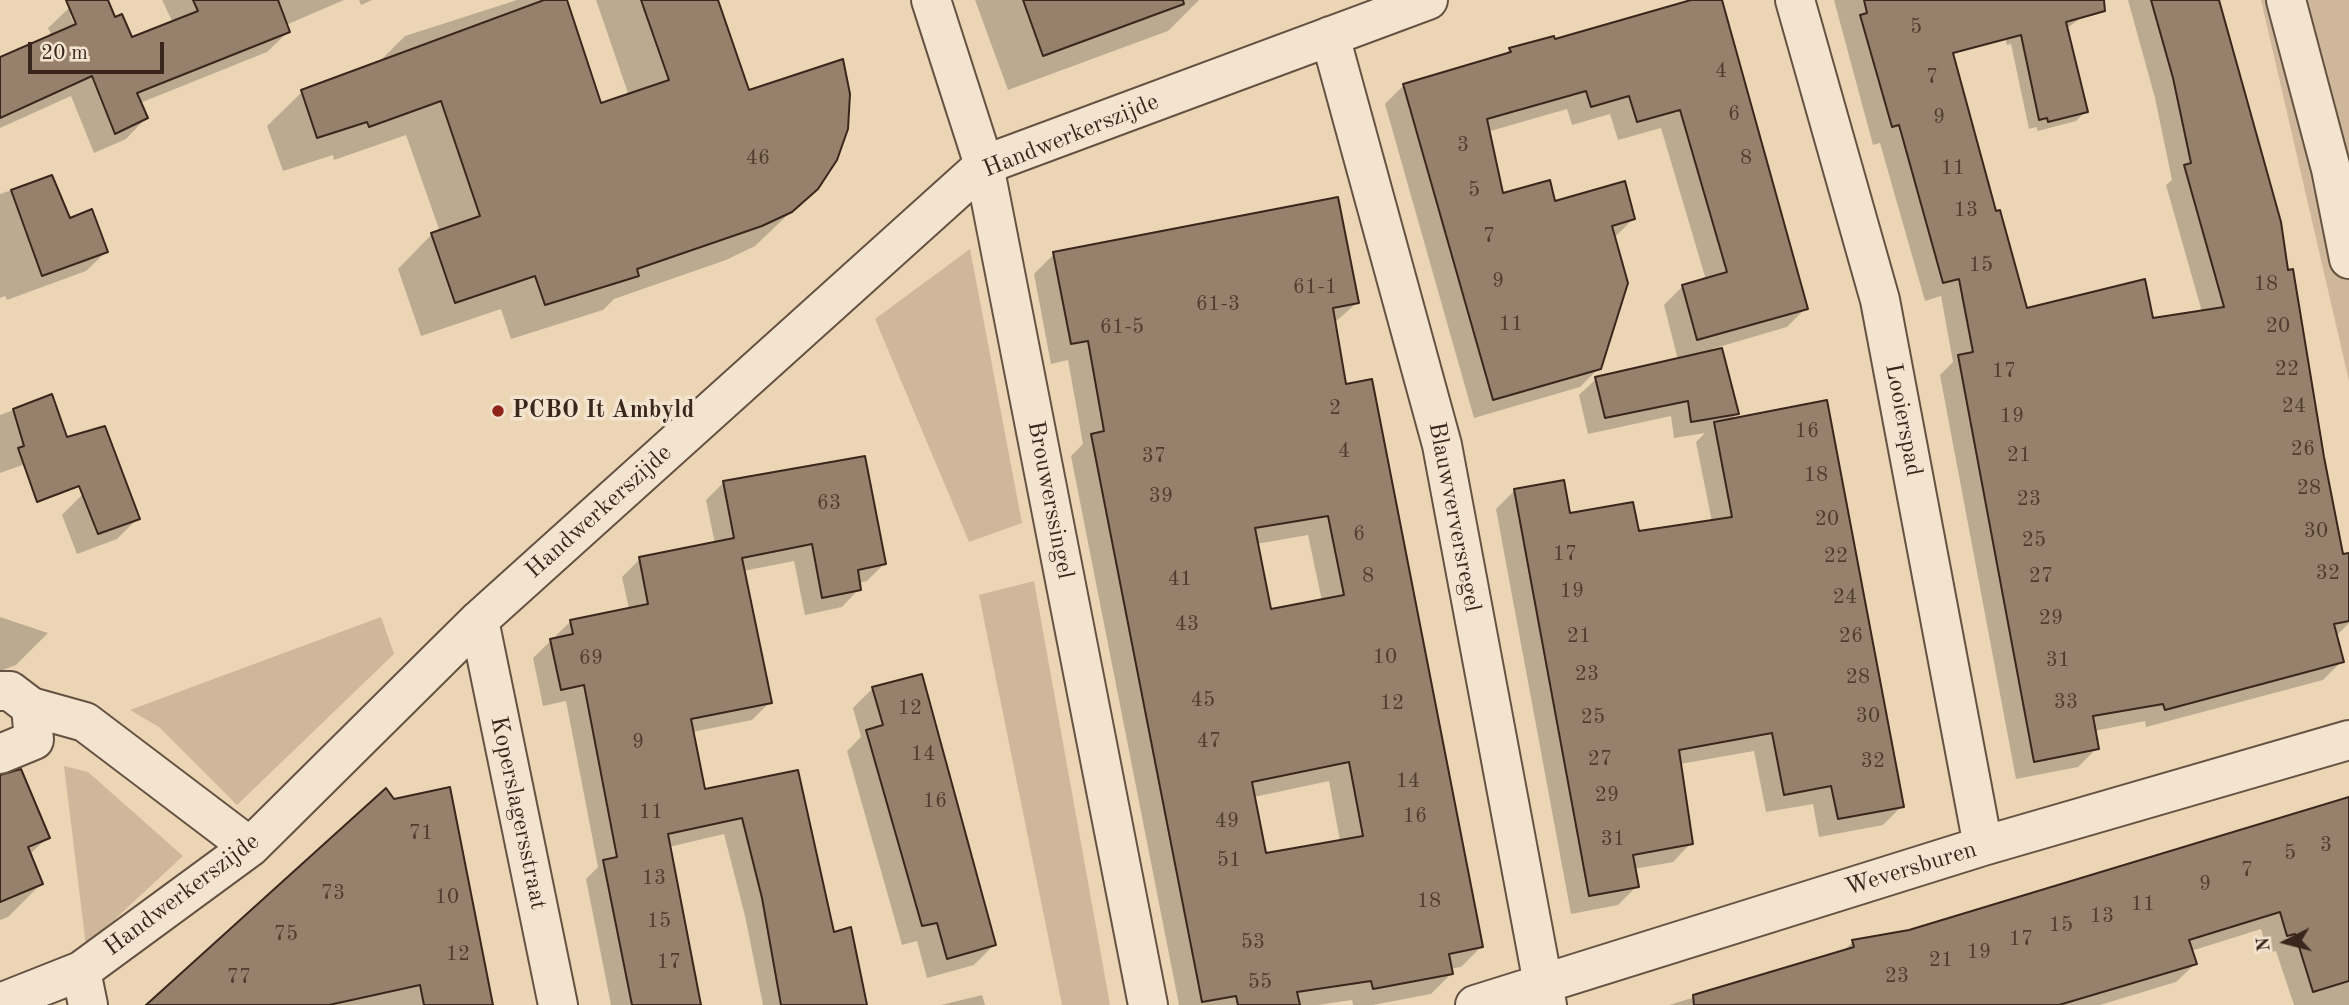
<!DOCTYPE html>
<html>
<head>
<meta charset="utf-8">
<style>
	body { margin:0 }
	#map { position:relative; width:2349px; height:1005px; overflow:hidden; background:#ecd5b5; font-family:"Old Standard TT",serif }
	canvas { display:block }
	.north { position:absolute; left:2251px; top:907px; width:70px; height:70px; -webkit-text-stroke:5px #f3e4cf; paint-order:stroke; rotate:264deg; font-size:19px; font-weight:700; line-height:28px; text-align:center; color:#3a261c }
	.north::after { content:''; display:block; margin:auto; width:24px; height:32px; background:#3a261c; clip-path:polygon(50% 0,100% 100%,50% 72%,0 100%) }
	.scale { position:absolute; left:28px; top:42px; width:136px; height:32px; box-sizing:border-box; border:4px solid #3a261c; border-top:0; padding-left:9px; font-size:21px; line-height:24px; white-space:nowrap; color:#3a261c; -webkit-text-stroke:5px #f3e4cf; paint-order:stroke }
</style>
</head>
<body>
<div id="map">
<canvas width="2349" height="1005"></canvas>
<div class="north">N</div>
<div class="scale">20 m</div>
</div>
<script>
const ctx = document.querySelector('canvas').getContext('2d');
ctx.lineJoin = 'round';
function fill(path, color) {
  ctx.fillStyle = color;
  ctx.fill(path, 'evenodd');
}
function poly(rows) {
  const path = new Path2D();
  for (const r of rows) {
    path.moveTo(r[0], r[1]);
    for (let i = 2; i < r.length; i += 2) path.lineTo(r[i], r[i + 1]);
  }
  return path;
}
function trace(path, color, width, dash) {
  ctx.strokeStyle = color;
  ctx.lineWidth = width;
  ctx.lineCap = dash ? 'butt' : 'round';
  ctx.setLineDash(dash || []);
  ctx.stroke(path);
}
function drawText(font, color, halo, rows, align = 'center') {
  ctx.font = font + ' "Old Standard TT",serif';
  ctx.lineWidth = 7;
  ctx.setLineDash([]);
  ctx.textBaseline = 'middle';
  ctx.strokeStyle = halo;
  ctx.fillStyle = color;
  for (const [text, x, y, turn = 0] of rows) {
    ctx.save();
    ctx.translate(x, y);
    ctx.rotate((+turn || 0) * Math.PI / 180);
    ctx.textAlign = isNaN(turn) ? turn : align;
    if (halo) ctx.strokeText(text, 0, 0);
    ctx.fillText(text, 0, 0);
    ctx.restore();
  }
}
const green = poly([
	[2261,0,2349,0,2349,381],
	[970,249,1022,523,969,542,875,319],
	[1034,581,1110,1005,1062,1005,979,595],
	[381,617,394,654,237,805,159,727,130,710],
	[64,766,88,772,183,856,86,946]
]);
const shadow = poly([
	[87,0,106,0,115,20,131,39,173,23,162,0,344,0,286,25,288,32,267,52,140,103,146,118,126,139,94,153,71,96,0,128,0,59,52,36,48,28,69,8],
	[70,15,74,15,81,31,78,32],
	[359,0,372,0,361,5],
	[517,0,565,0,600,105,629,96,596,0,716,0,748,92,816,188,755,246,726,260,614,299,603,310,511,339,501,309,421,336,398,269,432,234,440,232,406,135,334,160,333,155,283,171,267,126,302,92,376,65,405,36],
	[975,0,1199,0,1168,31,1008,90],
	[1696,0,1720,0,1806,308,1787,327,1712,349,1737,414,1730,420,1902,806,1883,825,1819,837,1813,804,1766,812,1754,751,1680,764,1691,843,1673,862,1634,869,1637,886,1618,905,1571,914,1496,509,1515,490,1568,516,1637,533,1712,522,1696,442,1705,433,1674,438,1671,416,1588,434,1579,395,1596,379,1678,360,1664,305,1683,286,1706,280,1661,128,1618,140,1610,114,1572,125,1567,109,1487,132,1502,196,1633,219,1614,238,1599,368,1580,387,1474,418,1385,104,1404,85,1503,56,1510,49,1554,41],
	[1834,0,1931,0,2026,310,2152,320,2202,312,2166,185,2172,180,2155,98,2128,0,2217,0,2287,272,2349,598,2349,623,2335,637,2342,661,2323,680,2146,727,2145,721,2094,731,2097,748,2078,767,2016,779,1940,375,1953,362,1941,296,1925,301,1880,143,1873,145],
	[1994,0,2077,0,2082,17,2066,29,2086,111,2076,121,2038,131,2036,127,2029,129,2011,44,2007,45],
	[51,177,69,220,106,252,86,271,7,300,5,296,0,298,0,194],
	[1054,254,1358,302,1334,323,1345,386,1481,947,1461,967,1450,969,1451,974,1431,994,1373,1005,1353,1005,1352,1000,1318,1005,1179,1005,1071,456,1083,444,1068,360,1051,364,1034,274],
	[1308,535,1322,601,1270,611,1256,544],
	[1329,781,1340,841,1265,855,1254,797],
	[51,396,45,457,0,473,0,415],
	[724,482,884,564,867,581,858,583,859,589,842,607,805,615,794,561,743,571,770,702,752,720,692,732,704,791,797,772,832,934,866,1005,763,1005,745,916,724,834,669,847,700,1005,611,1005,586,879,598,867,566,701,543,706,533,658,571,621,629,609,622,577,640,559,715,544,706,500],
	[83,494,138,518,117,539,77,554,62,515],
	[0,617,48,633,16,665,0,671],
	[873,688,994,945,974,965,927,978,917,941,902,945,847,751,861,737,853,708],
	[22,770,48,837,29,855,41,884,8,917,0,920,0,777],
	[386,790,492,1005,149,1005],
	[2349,799,2349,1005,2294,1005,2276,951,2268,953,2261,929,2191,951,2195,964,2176,982,2100,1005,1669,1005,1841,953,1853,942,1909,932],
	[982,995,985,1005,941,1005]
]);
const building = poly([
	[66,0,108,0,115,17,122,14,132,37,198,11,193,0,278,0,290,32,137,93,148,118,115,134,92,76,0,118,0,57,76,24,66,0],
	[544,0,567,0,601,103,669,80,641,0,718,0,749,90,843,59,850,94,848,129,837,160,818,189,792,212,762,226,637,269,639,276,545,305,535,276,455,303,431,233,480,216,441,101,369,127,367,122,317,138,301,90,544,0],
	[1023,0,1183,0,1184,4,1043,56,1023,0],
	[1691,0,1722,0,1808,309,1697,340,1682,285,1727,272,1680,110,1637,122,1629,96,1591,107,1586,91,1487,119,1503,193,1550,180,1555,201,1625,181,1635,219,1612,226,1628,283,1601,369,1493,400,1403,84,1511,52,1509,48,1554,36,1555,39,1691,0],
	[1864,0,2104,0,2105,11,2066,22,2088,112,2048,122,2047,118,2039,120,2021,35,1953,53,1996,211,2000,210,2027,308,2145,279,2153,318,2224,307,2184,165,2191,163,2173,78,2151,0,2219,0,2281,222,2288,270,2293,269,2324,457,2343,554,2349,553,2349,621,2334,624,2344,662,2165,710,2163,704,2093,716,2099,749,2034,762,1958,355,1973,352,1959,279,1943,283,1899,125,1892,127,1860,15,1867,13,1864,0],
	[52,175,70,218,92,209,108,252,42,276,11,190,52,175],
	[1338,197,1359,303,1333,308,1346,384,1372,379,1483,947,1449,954,1453,974,1373,989,1371,981,1297,992,1300,1005,1238,1005,1236,996,1202,1002,1091,434,1104,431,1088,341,1071,344,1053,252,1338,197],
	[1328,516,1344,595,1271,609,1255,528,1328,516],
	[1349,762,1363,836,1266,853,1252,782,1349,762],
	[1722,348,1739,414,1691,422,1688,401,1605,418,1595,377,1722,348],
	[52,394,67,437,105,426,140,519,98,534,79,486,37,502,18,448,24,446,13,409,52,394],
	[1827,400,1904,807,1838,819,1831,786,1784,795,1772,733,1679,750,1693,844,1633,855,1639,887,1589,896,1514,489,1564,480,1570,513,1633,502,1639,531,1732,517,1714,422,1827,400],
	[865,456,886,564,858,570,861,590,822,598,812,544,742,558,772,703,691,719,705,789,798,770,834,932,851,927,867,1005,781,1005,762,898,742,818,668,834,701,1005,632,1005,603,860,617,857,584,685,561,690,550,639,573,634,570,620,648,604,639,557,734,538,723,481,865,456],
	[922,674,996,945,947,959,937,923,922,926,866,730,883,725,872,687,922,674],
	[21,769,50,838,28,847,43,884,0,902,0,775,21,769],
	[450,787,493,1005,424,1005,420,985,329,1005,146,1005,386,788,394,799,450,787],
	[2349,797,2349,981,2313,992,2295,934,2287,936,2280,912,2189,940,2197,964,2059,1005,1694,1005,1693,995,1854,947,1852,940,1909,930,2349,797]
]);
const minor = poly([
	[931,0,984,165,1148,1005],
	[1795,0,1880,300,1983,846],
	[2286,0,2331,169,2349,259],
	[1330,36,1442,445,1547,1005],
	[479,620,558,1005],
	[0,691,10,691,31,707,85,722,250,847],
	[0,754,34,740,31,707],
	[81,971,88,1005],
	[0,1003,81,971,250,847,479,620,984,165,1428,0],
	[1475,1005,1983,846,2349,740]
]);
const markers = [
	[498,411,7,"#8f2418"]
];
const numberNames = [
	["5",1916,27],
	["4",1721,71],
	["7",1932,77],
	["6",1734,114],
	["9",1939,117],
	["3",1463,145],
	["46",758,158],
	["8",1746,158],
	["11",1953,168],
	["5",1474,190],
	["13",1966,210],
	["7",1489,236],
	["15",1981,265],
	["9",1498,281],
	["18",2266,284],
	["61-1",1315,287],
	["61-3",1218,304],
	["11",1511,324],
	["20",2278,326],
	["61-5",1122,327],
	["22",2287,369],
	["17",2004,371],
	["24",2294,406],
	["2",1335,408],
	["19",2012,416],
	["16",1807,431],
	["26",2303,449],
	["4",1344,451],
	["21",2019,455],
	["37",1154,456],
	["18",1816,475],
	["28",2309,488],
	["39",1161,496],
	["23",2029,499],
	["63",829,503],
	["20",1827,519],
	["30",2316,531],
	["6",1359,534],
	["25",2034,540],
	["17",1565,554],
	["22",1836,556],
	["32",2328,573],
	["8",1368,576],
	["27",2041,576],
	["41",1180,579],
	["19",1572,591],
	["24",1845,597],
	["29",2051,618],
	["43",1187,624],
	["21",1579,636],
	["26",1851,636],
	["10",1385,657],
	["69",591,658],
	["31",2058,660],
	["23",1587,674],
	["28",1858,677],
	["45",1203,700],
	["33",2066,702],
	["12",1392,703],
	["12",910,708],
	["30",1868,716],
	["25",1593,717],
	["47",1209,741],
	["9",638,742],
	["14",923,754],
	["27",1600,759],
	["32",1873,761],
	["14",1408,781],
	["29",1607,795],
	["16",935,801],
	["11",651,812],
	["16",1415,816],
	["49",1227,821],
	["71",421,833],
	["31",1613,839],
	["3",2326,845],
	["5",2290,853],
	["51",1229,860],
	["7",2247,870],
	["13",654,878],
	["9",2205,884],
	["73",333,893],
	["10",447,897],
	["18",1429,901],
	["11",2143,904],
	["13",2102,916],
	["15",659,921],
	["15",2061,925],
	["75",286,934],
	["17",2021,939],
	["53",1253,942],
	["19",1979,952],
	["12",458,954],
	["21",1941,960],
	["17",669,962],
	["23",1897,976],
	["77",239,977],
	["55",1260,982]
];
const streetNames = [
	["Handwerkerszijde",1071,136,-22],
	["Looierspad",1903,420,79],
	["Brouwerssingel",1050,500,79],
	["Handwerkerszijde",599,512,-42],
	["Blauwverversregel",1454,517,79],
	["Koperslagersstraat",518,813,78],
	["Weversburen",1911,869,-17],
	["Handwerkerszijde",182,895,-37]
];
const poiNames = [
	["PCBO It Ambyld",512,411]
];
fill(green, '#ceb79b');
fill(shadow, '#0003');
fill(building, '#97816c');
trace(building, '#3a261c', 2);
trace(minor, '#665242', 42);
trace(minor, '#f3e4cf', 38);
for (const [x, y, r, color] of markers) {
  const dot = new Path2D();
  dot.arc(x, y, r, 0, 2 * Math.PI);
  ctx.fillStyle = color;
  ctx.fill(dot);
  trace(dot, '#f3e4cf', 2.5);
}
drawText('21px', '#513d30', null, numberNames);
drawText('24px', '#3a261c', '#f3e4cf', streetNames);
drawText('bold 24px', '#3a261c', '#f3e4cf', poiNames, 'left');
</script>
</body>
</html>
